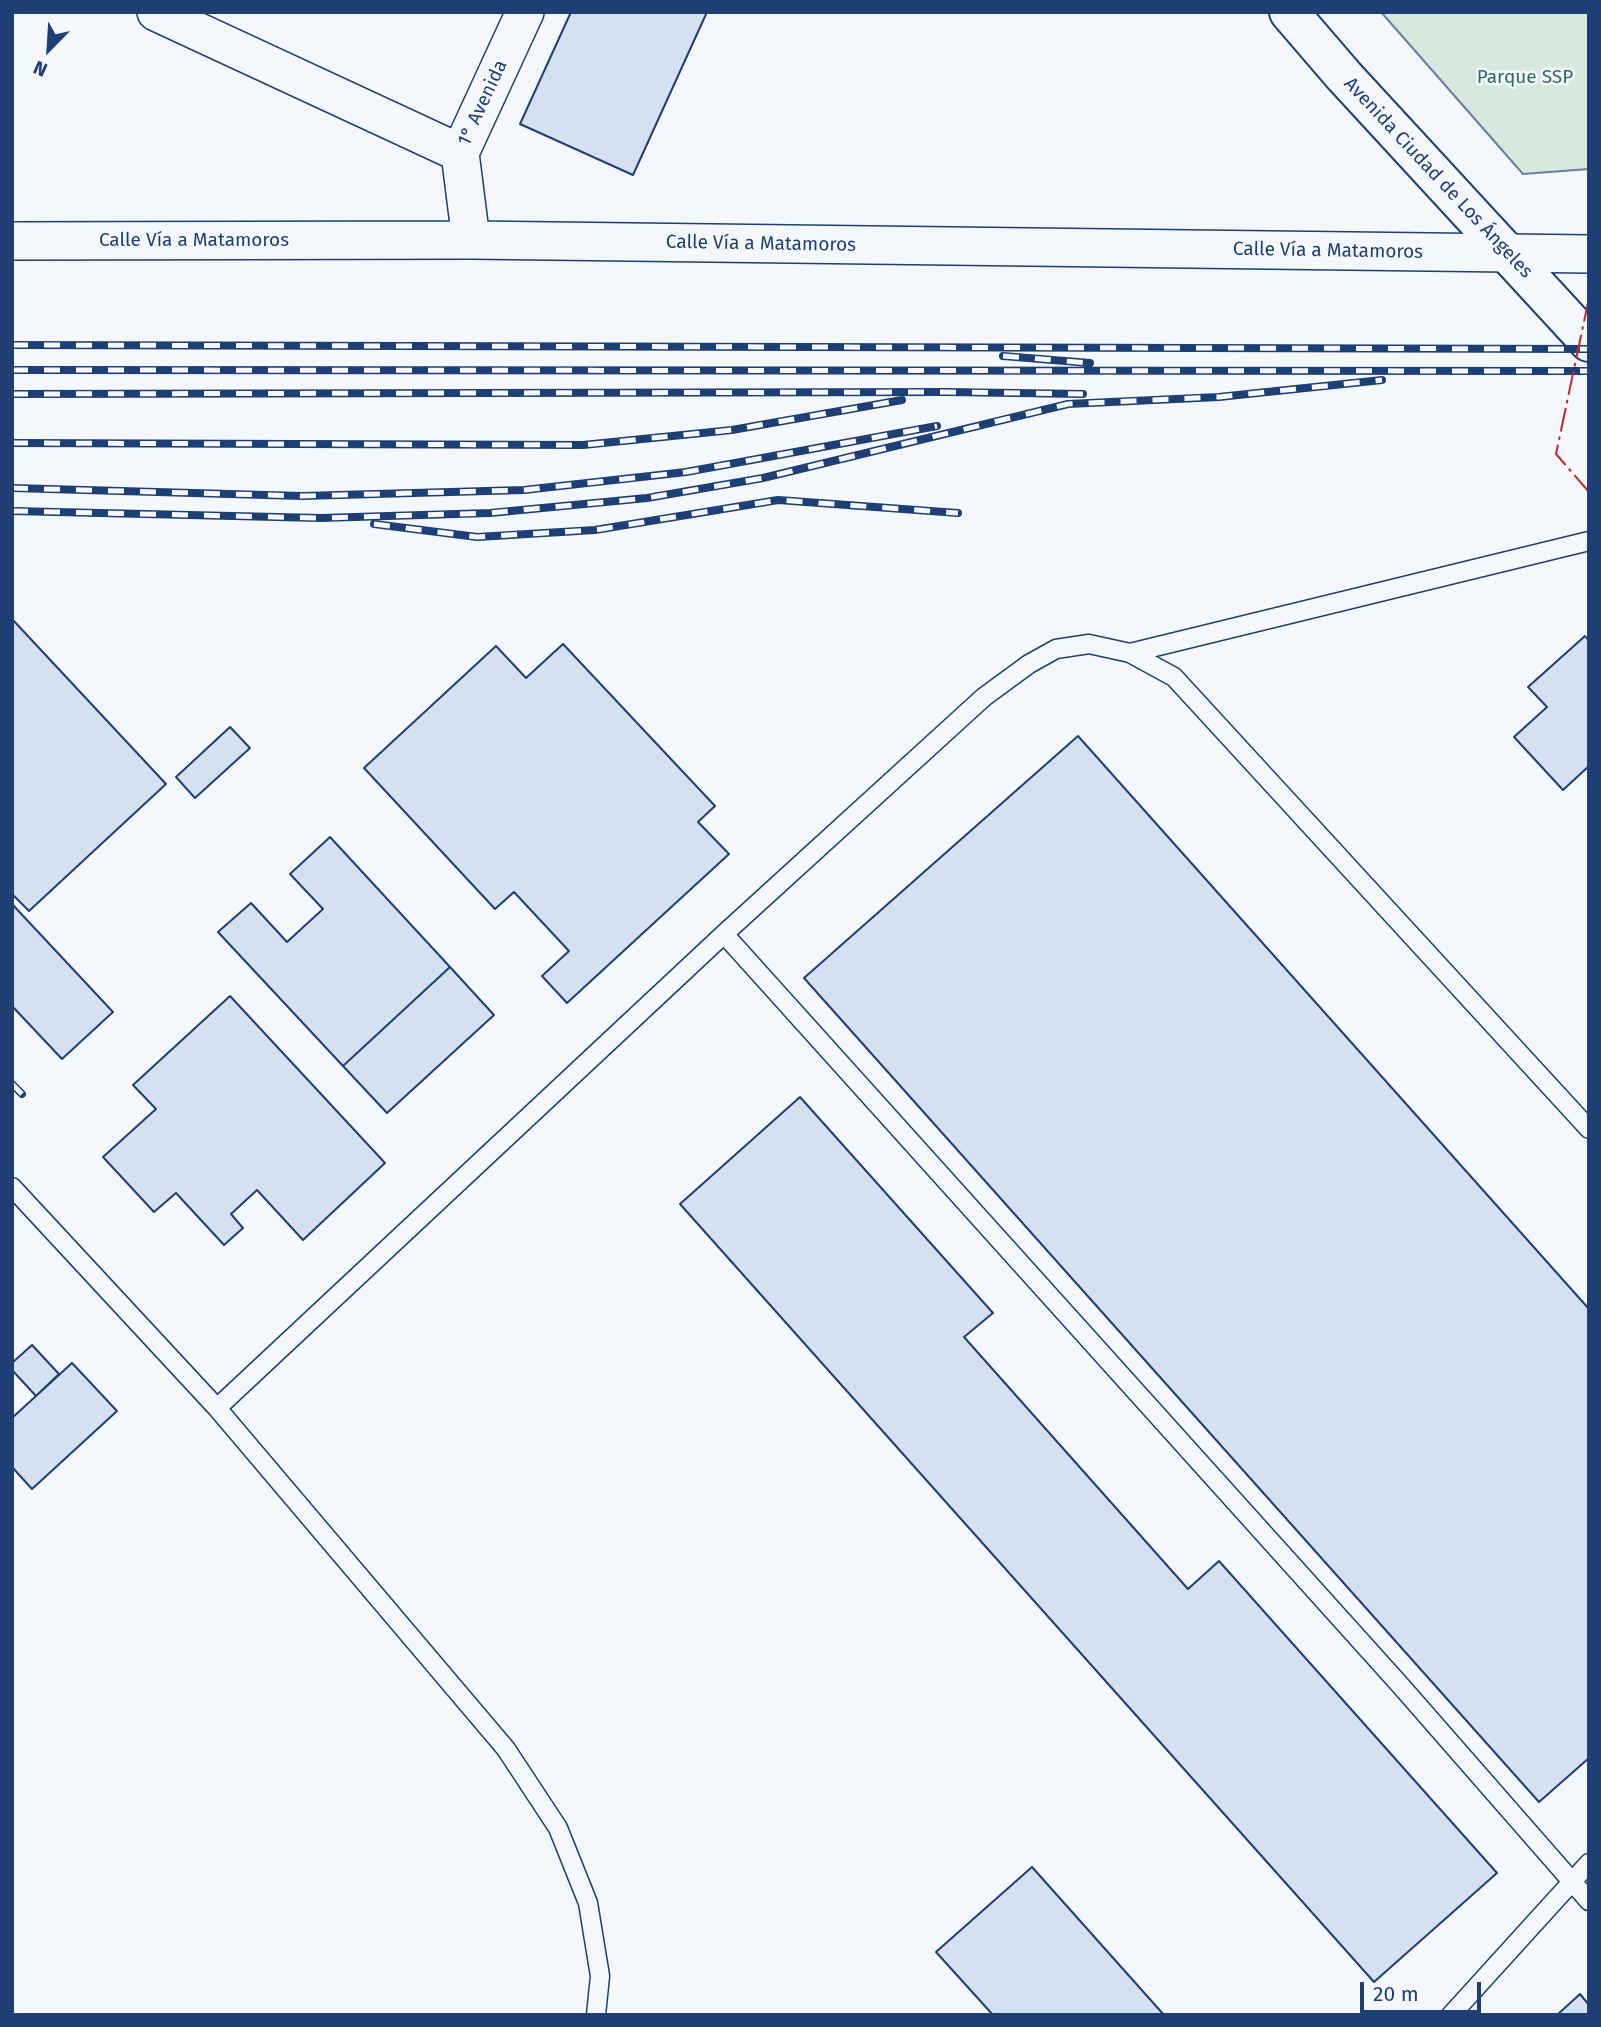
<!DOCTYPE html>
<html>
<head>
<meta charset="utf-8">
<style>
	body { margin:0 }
	#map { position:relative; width:1601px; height:2027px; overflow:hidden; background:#f4f7fb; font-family:"Fira Sans",sans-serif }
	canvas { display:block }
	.frame { position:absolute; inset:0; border:14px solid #1d3f73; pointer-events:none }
	.north { position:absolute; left:14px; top:14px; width:70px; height:70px; -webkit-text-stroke:5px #f4f7fb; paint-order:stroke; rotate:204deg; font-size:19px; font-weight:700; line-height:28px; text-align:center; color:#1d3f73 }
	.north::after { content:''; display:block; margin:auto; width:24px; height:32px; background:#1d3f73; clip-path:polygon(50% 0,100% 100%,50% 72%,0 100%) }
	.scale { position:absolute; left:1360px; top:1982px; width:121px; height:32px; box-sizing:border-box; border:4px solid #1d3f73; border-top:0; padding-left:9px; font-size:21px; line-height:24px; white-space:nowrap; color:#1d3f73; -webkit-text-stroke:5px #f4f7fb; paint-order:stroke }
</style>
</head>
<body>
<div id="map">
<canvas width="1601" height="2027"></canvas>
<div class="frame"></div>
<div class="north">N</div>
<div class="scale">20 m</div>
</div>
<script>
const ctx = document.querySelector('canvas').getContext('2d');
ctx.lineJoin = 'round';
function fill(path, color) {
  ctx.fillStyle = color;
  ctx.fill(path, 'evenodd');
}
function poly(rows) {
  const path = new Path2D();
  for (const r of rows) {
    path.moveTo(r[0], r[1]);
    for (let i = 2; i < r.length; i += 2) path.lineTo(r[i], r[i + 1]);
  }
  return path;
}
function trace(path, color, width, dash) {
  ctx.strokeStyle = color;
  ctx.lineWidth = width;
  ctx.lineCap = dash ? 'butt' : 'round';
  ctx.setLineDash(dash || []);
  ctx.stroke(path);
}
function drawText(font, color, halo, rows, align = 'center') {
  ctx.font = font + ' "Fira Sans",sans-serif';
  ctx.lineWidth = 5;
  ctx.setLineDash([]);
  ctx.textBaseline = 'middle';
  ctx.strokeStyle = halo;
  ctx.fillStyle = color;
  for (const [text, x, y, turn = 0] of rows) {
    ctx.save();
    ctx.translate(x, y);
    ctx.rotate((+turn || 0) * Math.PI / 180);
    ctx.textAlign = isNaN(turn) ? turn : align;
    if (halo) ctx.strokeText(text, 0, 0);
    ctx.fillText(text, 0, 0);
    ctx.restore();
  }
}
const green = poly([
	[1381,12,1589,12,1589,169,1523,174,1381,12]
]);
const building = poly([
	[571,12,707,12,633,175,520,124,571,12],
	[12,619,166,784,29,911,12,894,12,619],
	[1585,636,1589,641,1589,766,1563,790,1514,737,1547,707,1528,687,1585,636],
	[563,644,715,806,698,822,729,854,567,1003,542,976,569,951,514,892,495,909,364,768,496,646,526,678,563,644],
	[230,727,250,748,195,798,176,777,230,727],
	[1078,736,1589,1309,1589,1758,1539,1802,804,978,1078,736],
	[330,837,450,967,343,1066,218,932,251,903,287,942,323,909,290,874,330,837],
	[12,904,113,1012,62,1059,12,1006,12,904],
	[450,967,494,1015,387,1113,343,1066,450,967],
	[230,996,385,1163,303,1240,257,1190,231,1214,243,1228,224,1245,176,1193,154,1212,103,1157,156,1109,133,1085,230,996],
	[800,1097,993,1313,964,1337,1188,1589,1219,1561,1497,1873,1374,1982,680,1204,800,1097],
	[32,1345,59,1374,36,1396,12,1370,12,1363,32,1345],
	[72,1363,117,1411,32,1489,12,1467,12,1418,72,1363],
	[1032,1867,1164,2015,993,2015,936,1952,1032,1867],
	[1580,1994,1589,2005,1589,2015,1557,2015,1580,1994]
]);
const service = poly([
	[1130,653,1589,541],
	[724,934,1401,1686,1589,1901],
	[12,1187,217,1408,506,1749,558,1828,588,1903,600,1976,596,2015],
	[217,1408,724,934,984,697,1029,664,1056,649,1089,644,1130,653,1174,677,1589,1129],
	[1451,2015,1589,1863]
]);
const minor = poly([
	[156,12,460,153],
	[471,240,460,153,525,12],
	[12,241,471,240,1589,254]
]);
const tertiary = poly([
	[1289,12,1344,76,1589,342]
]);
const rail = poly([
	[12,345,1589,349],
	[1003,356,1090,363],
	[12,370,1589,371],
	[12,394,947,392,1083,394],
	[12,443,583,445,732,430,902,400],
	[12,488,302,496,524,490,686,472,937,426],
	[12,511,321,518,490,513,647,498,763,478,1068,404,1219,397,1382,380],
	[374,524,477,537,595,530,778,500,958,513],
	[12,1084,22,1094]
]);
const power = poly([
	[1589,298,1556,454,1589,492]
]);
const parkNames = [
	["Parque SSP",1525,78]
];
const streetNames = [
	["1° Avenida",483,103,-65],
	["Avenida Ciudad de Los Ángeles",1438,178,47],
	["Calle Vía a Matamoros",194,241],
	["Calle Vía a Matamoros",761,244,1],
	["Calle Vía a Matamoros",1328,251,1]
];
fill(green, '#d7e8df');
trace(green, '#687fa3', 2);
fill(building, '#d5e0f0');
trace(building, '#1d3f73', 2);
trace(service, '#1d3f73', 21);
trace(minor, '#1d3f73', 40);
trace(tertiary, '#1d3f73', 42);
trace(service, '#f4f7fb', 18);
trace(minor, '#f4f7fb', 37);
trace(tertiary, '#f4f7fb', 38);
trace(rail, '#1d3f73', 8);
trace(rail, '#f4f7fb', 5, [16]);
trace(power, '#c62828', 2, [24, 5, 3.5, 5]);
drawText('19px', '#2c6c60', '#f4f7fb', parkNames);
drawText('19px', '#1d3f73', '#f4f7fb', streetNames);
</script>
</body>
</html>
